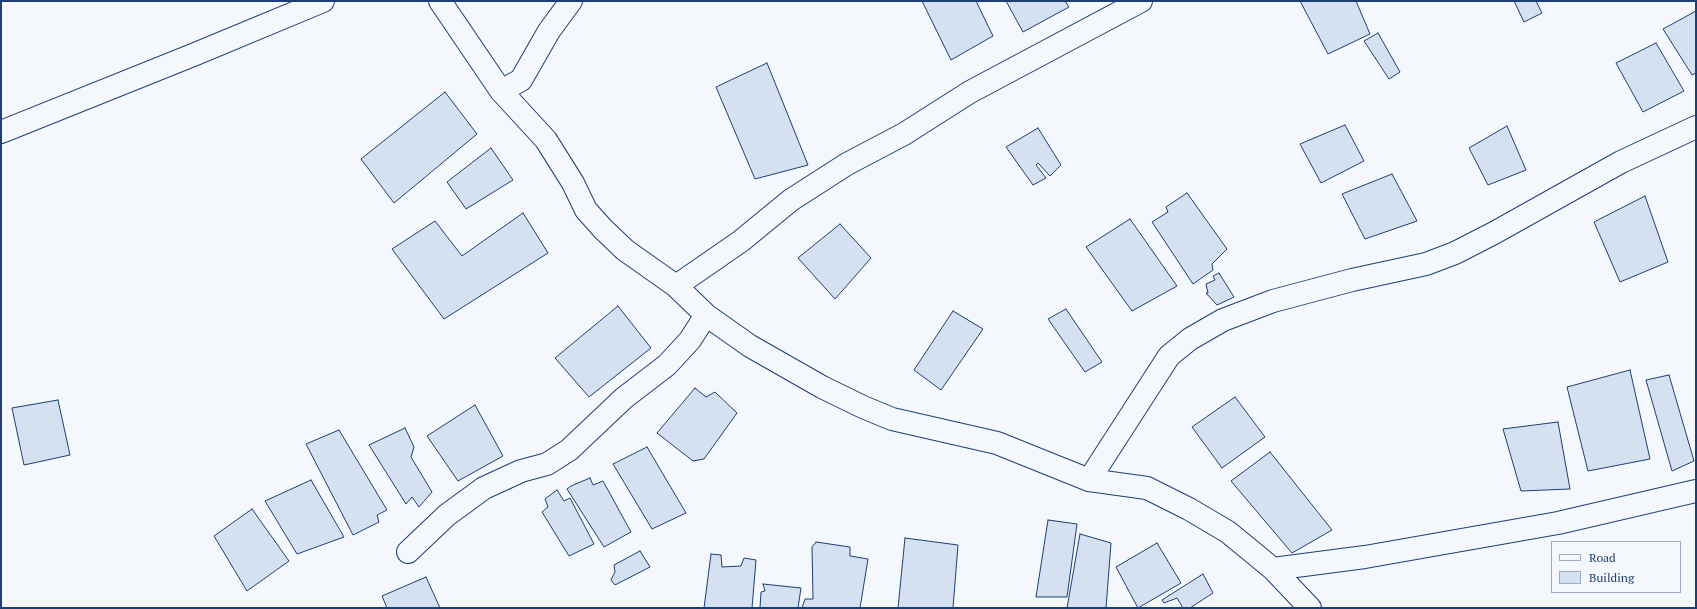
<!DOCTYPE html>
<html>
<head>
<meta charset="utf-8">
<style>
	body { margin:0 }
	#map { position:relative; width:1697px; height:609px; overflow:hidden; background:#f4f7fb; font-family:"PT Serif",serif }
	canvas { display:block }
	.frame { position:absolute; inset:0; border:2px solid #1d3f73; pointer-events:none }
	.legend { position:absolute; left:1551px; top:541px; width:130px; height:52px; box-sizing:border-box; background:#f4f7fb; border:1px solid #9eadc5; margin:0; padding:5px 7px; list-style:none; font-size:12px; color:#1d3f73 }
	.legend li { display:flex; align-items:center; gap:8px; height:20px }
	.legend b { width:20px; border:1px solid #9eadc5 }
</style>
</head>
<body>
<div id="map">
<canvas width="1697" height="609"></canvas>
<div class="frame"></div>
<ul class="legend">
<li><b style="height:5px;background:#f4f7fb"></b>Road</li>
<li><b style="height:11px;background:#d5e0f0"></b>Building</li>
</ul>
</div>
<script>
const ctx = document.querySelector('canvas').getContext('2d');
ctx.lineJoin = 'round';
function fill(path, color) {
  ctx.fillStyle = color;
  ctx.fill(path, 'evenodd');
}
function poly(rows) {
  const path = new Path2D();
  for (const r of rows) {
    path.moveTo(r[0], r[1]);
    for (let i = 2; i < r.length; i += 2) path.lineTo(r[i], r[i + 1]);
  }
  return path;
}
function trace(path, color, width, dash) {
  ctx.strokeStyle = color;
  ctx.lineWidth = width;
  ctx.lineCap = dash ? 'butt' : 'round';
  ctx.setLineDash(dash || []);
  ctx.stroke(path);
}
const building = poly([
	[922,1,976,1,993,36,951,60,922,1],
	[1006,1,1065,1,1069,7,1023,32,1006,1],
	[1300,1,1356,1,1370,34,1328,54,1300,1],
	[1514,1,1536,1,1542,13,1524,22,1514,1],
	[1696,11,1696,73,1692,75,1663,29,1696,11],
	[1378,33,1400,72,1389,79,1364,41,1378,33],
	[1656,43,1684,91,1643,112,1616,63,1656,43],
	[767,63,808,165,755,179,716,87,767,63],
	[445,92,477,134,394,203,361,159,445,92],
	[1345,125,1364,161,1321,183,1300,144,1345,125],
	[1507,126,1526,170,1488,185,1469,148,1507,126],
	[1038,128,1061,165,1050,176,1038,163,1036,165,1046,178,1033,185,1006,147,1038,128],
	[491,148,513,180,466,209,447,182,491,148],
	[1392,174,1417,221,1365,239,1342,194,1392,174],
	[1187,193,1227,249,1212,264,1213,270,1193,284,1152,222,1168,212,1166,207,1187,193],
	[1645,196,1668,262,1620,282,1594,222,1645,196],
	[523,213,548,253,444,319,392,249,435,221,462,256,523,213],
	[1130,219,1177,286,1132,311,1086,247,1130,219],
	[840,224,871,258,835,299,798,258,840,224],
	[1219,273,1234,297,1217,305,1206,293,1208,293,1206,284,1215,280,1213,276,1219,273],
	[618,306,651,348,589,397,555,358,618,306],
	[1066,309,1102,362,1085,372,1048,319,1066,309],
	[953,311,983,329,941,390,914,370,953,311],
	[1630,370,1650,459,1588,471,1567,387,1630,370],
	[1669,375,1694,461,1672,471,1646,380,1669,375],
	[695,388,706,397,715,392,737,413,704,459,693,461,657,433,695,388],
	[1235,397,1265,437,1222,468,1192,427,1235,397],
	[58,400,70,455,24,465,12,408,58,400],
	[475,405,503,456,458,481,427,436,475,405],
	[1558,422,1570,489,1521,491,1503,429,1558,422],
	[405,428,414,447,411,457,432,492,419,507,412,497,406,504,369,445,405,428],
	[339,430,387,510,377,515,379,522,353,535,306,444,339,430],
	[647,447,686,513,652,529,613,464,647,447],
	[1270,452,1332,530,1292,553,1231,481,1270,452],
	[590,478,593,485,603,481,631,532,604,547,567,489,571,486,590,478],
	[311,480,344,537,297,554,265,501,311,480],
	[557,490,564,501,570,498,594,544,569,556,542,512,548,507,545,499,557,490],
	[252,509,289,561,247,591,214,536,252,509],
	[1048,520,1077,524,1067,597,1036,597,1048,520],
	[1080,534,1111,543,1106,608,1067,608,1080,534],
	[905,538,958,545,953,608,898,608,905,538],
	[816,542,850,547,850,556,868,559,860,608,802,608,805,599,813,599,812,547,816,542],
	[1157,543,1181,583,1138,608,1116,567,1157,543],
	[640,551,650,567,615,585,611,580,615,572,614,565,640,551],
	[711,554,721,555,722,567,741,566,744,558,756,560,752,608,704,608,711,554],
	[1203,574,1213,593,1190,608,1183,608,1177,598,1164,603,1162,600,1203,574],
	[426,577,440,608,387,608,382,596,426,577],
	[763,584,801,588,798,608,760,608,761,592,765,591,763,584]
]);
const street = poly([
	[440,1,501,91,546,140,573,183,586,210,603,229,625,250,676,286,706,315,750,346,822,387,863,407,892,419,997,443,1089,480,1147,488,1189,509,1228,532,1273,569,1310,608],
	[501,91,521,80,549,31,571,1],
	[676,286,741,241,791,200,847,164,904,134,970,92,1141,1],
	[1089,480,1169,356,1190,339,1223,320,1273,301,1352,280,1426,264,1455,253,1494,233,1621,162,1696,127],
	[408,552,447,515,484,488,521,471,547,464,569,450,624,398,667,365,690,340,706,315],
	[1273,569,1365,557,1558,523,1696,491]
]);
const highway = poly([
	[1,132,193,55,323,1]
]);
fill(building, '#d5e0f0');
trace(building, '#1d3f73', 1);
trace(street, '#1d3f73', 24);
trace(highway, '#1d3f73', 24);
trace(street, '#f4f7fb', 22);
trace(highway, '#f4f7fb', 22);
</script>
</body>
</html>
